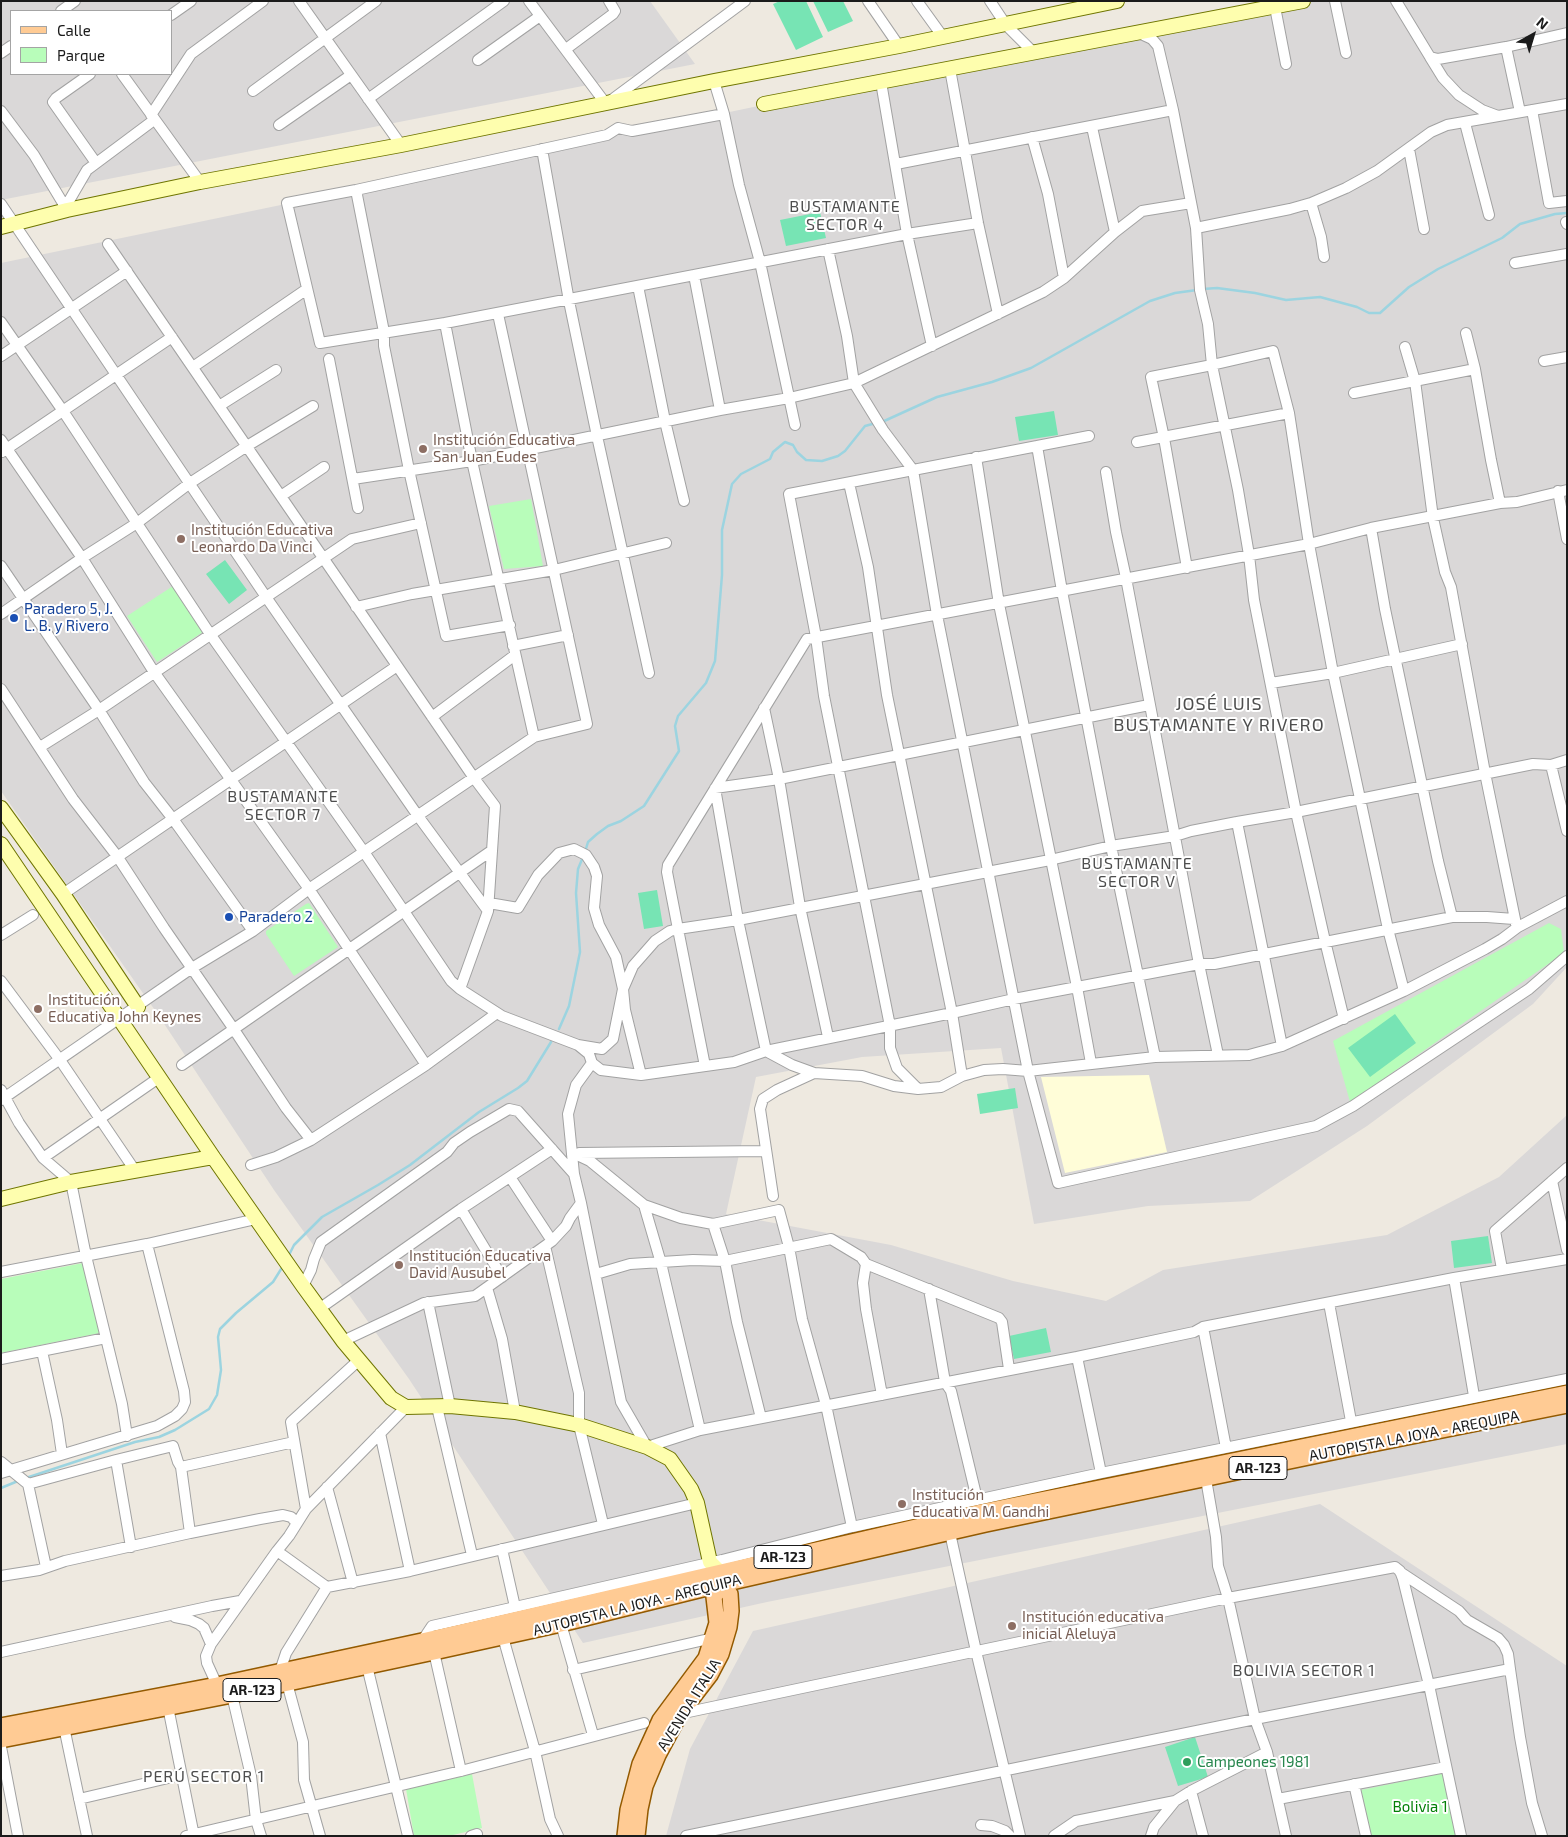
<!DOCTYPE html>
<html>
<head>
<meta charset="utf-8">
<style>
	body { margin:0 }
	#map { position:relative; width:1568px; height:1837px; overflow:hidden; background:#eee9e0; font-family:"Exo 2",sans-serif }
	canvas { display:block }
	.frame { position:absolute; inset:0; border:2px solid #1b1b1b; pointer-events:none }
	.legend { position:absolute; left:10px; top:10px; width:162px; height:65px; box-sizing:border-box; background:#fff; border:1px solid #a4a4a4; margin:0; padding:6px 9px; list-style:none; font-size:15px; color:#1b1b1b }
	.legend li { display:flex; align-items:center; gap:10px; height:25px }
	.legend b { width:25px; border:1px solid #a4a4a4 }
	.north { position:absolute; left:1508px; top:10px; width:50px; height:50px; -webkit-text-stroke:4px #fff; paint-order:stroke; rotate:39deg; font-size:14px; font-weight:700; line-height:20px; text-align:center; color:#1b1b1b }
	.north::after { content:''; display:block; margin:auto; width:18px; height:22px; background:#1b1b1b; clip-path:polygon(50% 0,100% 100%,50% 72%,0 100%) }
</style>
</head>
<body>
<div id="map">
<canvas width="1568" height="1837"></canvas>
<div class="frame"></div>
<ul class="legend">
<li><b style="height:6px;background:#ffcb94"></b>Calle</li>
<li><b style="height:14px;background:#b8fdba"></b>Parque</li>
</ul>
<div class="north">N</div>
</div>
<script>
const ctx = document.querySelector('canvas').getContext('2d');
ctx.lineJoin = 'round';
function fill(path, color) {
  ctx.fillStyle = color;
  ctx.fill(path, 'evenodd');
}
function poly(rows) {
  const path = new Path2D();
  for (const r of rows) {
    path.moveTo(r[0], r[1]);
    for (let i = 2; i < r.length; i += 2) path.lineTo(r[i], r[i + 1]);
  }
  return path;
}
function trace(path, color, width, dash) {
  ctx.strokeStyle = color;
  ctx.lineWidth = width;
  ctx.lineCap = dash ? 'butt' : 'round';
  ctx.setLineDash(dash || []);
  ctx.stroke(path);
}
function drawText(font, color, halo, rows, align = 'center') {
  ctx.font = font + ' "Exo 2",sans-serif';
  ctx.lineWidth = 4;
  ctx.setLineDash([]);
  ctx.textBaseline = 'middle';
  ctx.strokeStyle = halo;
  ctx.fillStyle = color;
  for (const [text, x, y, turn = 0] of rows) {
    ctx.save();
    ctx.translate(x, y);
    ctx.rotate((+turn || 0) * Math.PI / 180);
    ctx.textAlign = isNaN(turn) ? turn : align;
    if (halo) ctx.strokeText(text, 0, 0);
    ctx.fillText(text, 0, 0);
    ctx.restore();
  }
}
const residential = poly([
	[1,1,650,1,695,64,1,200],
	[11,11,171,11,171,74,11,74],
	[1265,1,1567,1,1567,967,1533,1004,1367,1126,1250,1201,1148,1206,1034,1224,1001,1048,862,1057,756,1077,726,1214,891,1245,1013,1281,1106,1301,1163,1270,1387,1235,1499,1177,1567,1115,1567,1444,767,1602,583,1643,409,1379,274,1190,159,1016,1,791,1,263],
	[1320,1504,1567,1666,1567,1836,666,1836,690,1749,753,1631]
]);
const education = poly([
	[1149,1075,1167,1152,1065,1173,1041,1077]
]);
const park = poly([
	[531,499,543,566,504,569,489,506],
	[173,586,203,632,157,662,127,616],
	[309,903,338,947,294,976,266,934,266,931,306,904],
	[1549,923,1561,929,1564,953,1350,1102,1333,1041],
	[83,1263,100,1333,1,1353,1,1279],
	[1444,1773,1458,1836,1371,1836,1361,1790],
	[472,1774,482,1828,449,1836,414,1836,406,1789]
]);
const pitch = poly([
	[780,1,806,1,823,37,796,50,773,4],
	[813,1,843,1,853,21,828,32],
	[820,212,826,238,786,246,780,220],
	[1054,411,1058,435,1019,441,1015,417],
	[225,560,247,590,229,604,206,574],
	[657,890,663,926,644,929,638,893],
	[1395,1014,1416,1043,1370,1077,1348,1048],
	[1015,1088,1018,1108,980,1114,977,1094],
	[1488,1236,1492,1263,1454,1268,1451,1241],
	[1046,1328,1051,1352,1014,1359,1009,1336],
	[1195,1737,1208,1777,1178,1786,1165,1747]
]);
const stream = poly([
	[1203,289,1217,288,1255,293,1286,300,1320,297,1357,307,1369,313,1380,313,1409,287,1438,269,1502,238,1520,224,1555,214,1567,213],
	[882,422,937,397,992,382,1031,368,1150,301,1175,293,1197,290],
	[585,852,588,842,597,834,608,826,621,821,644,806,679,751,675,726,678,716,706,683,715,661,722,575,722,530,732,484,741,474,770,459,773,452,785,442,793,445,797,452,806,460,822,461,838,456,845,451,865,426,876,423],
	[559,1029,569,1006,580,952,576,893,578,869,583,857],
	[288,1257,294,1245,322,1217,378,1185,410,1165,479,1112,518,1088,527,1081,551,1042],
	[26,1478,135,1442,159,1437,175,1430,209,1409,217,1395,221,1370,218,1337,220,1329,236,1313,273,1282,283,1266],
	[1,1488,18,1481]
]);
const street = poly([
	[299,1,401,145],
	[529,1,606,104,745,1],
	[868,1,899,46],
	[917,1,943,37],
	[990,1,1006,25,1034,53],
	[1335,1,1346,53],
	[1396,1,1430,57,1438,59,1506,47,1567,33],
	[1275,7,1286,64],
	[61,11,75,1],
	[171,15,191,1],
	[1139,33,1152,39,1158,46,1173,110,1196,228,1200,290,1208,324,1212,365,1238,490,1249,555,1254,600,1296,812,1325,941,1344,1019],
	[1506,47,1520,112],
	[566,49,613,14,615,11,609,1],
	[1,53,11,46],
	[1430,57,1443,78,1459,95,1482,110,1498,116],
	[478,60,540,16],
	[950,69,978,223,998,314],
	[90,74,56,98,53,102,96,163],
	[122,74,200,182],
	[714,81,724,114,739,185,760,262,795,425],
	[881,82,907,234,932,346],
	[253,91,376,1],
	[368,99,504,1],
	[1532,110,1549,203,1567,201],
	[1,111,34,155,67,210],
	[724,114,632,131,618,128,607,135,356,190,287,203,320,343,445,323,907,234,978,223],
	[151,115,191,54,263,1],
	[1465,123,1489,215],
	[279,125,351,75],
	[1092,127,1115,232],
	[1032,137,1048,194,1064,278],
	[542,149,569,301,597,436,649,673],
	[1409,149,1424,229],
	[896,164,1173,110],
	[356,190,384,332,384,346,409,470,446,636,510,625],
	[1311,203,1321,237,1324,257],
	[1,204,266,597,418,816,488,911],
	[66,206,87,170,154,120],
	[1566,222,1567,224],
	[1196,228,1290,209,1311,203,1346,188,1377,171,1431,132,1447,125,1567,104],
	[108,244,474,778,495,806,488,911,460,989],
	[828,249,847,336,854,383,883,430,913,470,937,615,1028,1071,1058,1183,1316,1126,1353,1106,1529,989,1567,956],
	[1515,263,1567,254],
	[694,275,720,410],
	[638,286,665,421,684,501],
	[1,322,63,411,210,634,364,852,451,981,460,989,502,1016,578,1045,602,1049,613,1039,623,989,633,966,655,941,670,931,678,929,738,920,1050,860,1111,846,1175,836,1191,831,1237,822,1296,812,1533,764,1551,765,1567,760],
	[445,323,472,461,534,737],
	[1466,333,1475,369,1491,460,1500,503],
	[1405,347,1415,381,1433,518,1445,572,1451,587,1485,773,1516,924],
	[1,356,127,271],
	[329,359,358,508],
	[1544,361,1567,357],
	[193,367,307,289],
	[1354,393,1475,369],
	[219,406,276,370],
	[1,440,82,558,154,672,309,889,426,1065],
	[1137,442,1289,413],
	[1037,446,1062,591,1111,846,1155,1057],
	[2,452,172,337],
	[976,457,999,604,1077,987,1091,1063],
	[1106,472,1116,532,1126,578,1199,964,1218,1055],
	[353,479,472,461,720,410,789,398,854,383,1043,292,1064,278,1115,232,1142,211,1191,203],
	[849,483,868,567,887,695,952,1013,962,1076],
	[1558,491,1567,539],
	[281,496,324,467],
	[1371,528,1385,609,1438,861,1452,917],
	[1,566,99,710,144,782,173,819,253,931],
	[1187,568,1164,438,1151,377,1212,365,1273,351,1289,413,1309,544,1333,673,1388,929,1404,991],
	[356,607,412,594,554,570,666,543],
	[1,614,82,558,137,523,190,483,247,446,313,406],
	[513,646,568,635],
	[1271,683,1333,673,1462,644],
	[1,689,73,799,117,856,164,928,233,1028,286,1108,311,1140],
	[1149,705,779,779,715,788,738,920,766,1051,792,1065,814,1073,862,1076,894,1086,918,1089,941,1087,962,1076,984,1070,1003,1069,1028,1071,1155,1057,1249,1055,1282,1046,1404,991,1485,949,1502,939,1518,927,1567,901],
	[764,708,779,779,800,907,828,1037],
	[432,717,515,655],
	[40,747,99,710,352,539,421,523],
	[1551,765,1567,831],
	[1237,822,1282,1046],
	[63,894,397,666],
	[489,903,518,908,538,875,559,853,574,849,586,855,594,867,597,876,594,908,599,925,616,957,623,989,625,1010,641,1075],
	[1,935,33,915],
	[1,981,60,1060,136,1172],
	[578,1045,589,1054,592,1063,601,1070,641,1075,734,1062,766,1051,952,1013,1014,999,1199,964,1214,964,1452,917,1487,917,1514,919],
	[592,1063,576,1085,568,1114,574,1174,581,1203,621,1402,647,1447,700,1430,1077,1357,1194,1332,1203,1327,1454,1278,1567,1259],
	[182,1065,491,851],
	[705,1066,678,929,667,872,668,865,807,639,1309,544,1371,528,1500,503,1517,502,1567,490],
	[918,1089,897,1068,890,1048,890,1026,824,696,816,637,789,494,1089,436],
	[1,1090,19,1123,43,1158,71,1182,86,1256,106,1338,1,1359],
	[1,1100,192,968,253,931,309,889,534,737,587,724,498,314],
	[573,1153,590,1161,644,1205,681,1218,713,1224,779,1210,789,1247,802,1319,826,1405,852,1527],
	[579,1153,765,1151],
	[43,1158,160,1077],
	[251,1165,276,1157,311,1140,426,1065,497,1013],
	[510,1177,552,1241],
	[1552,1181,1567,1250],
	[773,1196,760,1109,763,1099,777,1090,814,1073],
	[644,1205,661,1263,700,1430],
	[461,1209,502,1277],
	[713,1224,725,1261,737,1322,761,1418],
	[545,1246,579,1393,579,1425,603,1524],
	[866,1264,863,1283,866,1309,882,1395],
	[1502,1269,1495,1231,1567,1168],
	[1,1272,147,1244,256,1219],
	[596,1274,630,1264,693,1260,725,1261,831,1239,861,1257,866,1264,999,1318,1002,1322,1009,1369],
	[1454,1278,1474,1396],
	[303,1286,311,1270,314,1259,321,1242,447,1152,454,1143,470,1132,509,1109,518,1111,574,1174],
	[487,1288,502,1339,515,1412],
	[929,1289,945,1382,951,1391,977,1499],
	[428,1302,450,1406],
	[1329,1303,1351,1421],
	[319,1309,461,1209,552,1149],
	[1203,1327,1226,1448],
	[106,1338,122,1404,127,1436],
	[343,1341,424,1303,475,1296,552,1241,566,1226,570,1218,581,1203],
	[42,1351,57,1420,62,1454],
	[1077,1357,1101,1473],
	[437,1407,472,1555],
	[380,1433,410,1571],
	[116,1460,173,1446,178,1462,181,1467],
	[1,1462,28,1484,46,1567],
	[1,1473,157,1426,175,1416,182,1409,185,1402,184,1391,147,1244],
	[1206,1479,1216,1537,1218,1566,1228,1598,1255,1719,1267,1752,1286,1836],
	[28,1484,116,1460,131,1547],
	[327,1487,353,1583],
	[306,1509,291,1422,359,1360],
	[190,1533,181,1467,294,1442],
	[950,1533,976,1651,1020,1836],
	[502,1549,515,1607],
	[277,1551,289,1536,306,1509,406,1407],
	[1400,1572,1459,1611,1467,1620,1498,1638,1504,1645,1508,1654,1510,1669],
	[1,1576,39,1570,65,1561,190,1533,260,1519,283,1515,291,1517,296,1522],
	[175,1617,190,1620,199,1624,204,1628,211,1644],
	[561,1624,593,1735],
	[503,1637,535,1751,550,1819,558,1836],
	[422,1641,432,1626,722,1560,852,1527,1101,1473,1567,1379],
	[1,1652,212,1606,240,1601],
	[434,1652,461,1771],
	[367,1666,408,1836],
	[573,1670,713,1638],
	[280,1671,286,1653,327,1587],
	[287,1683,303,1742,304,1780,320,1836],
	[217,1685,207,1663,206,1656,211,1644,277,1551,327,1587,410,1571,697,1503],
	[232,1695,251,1776,256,1820,261,1836],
	[168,1707,194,1836],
	[679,1714,1228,1598,1395,1567,1400,1571,1403,1579,1429,1685,1461,1836],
	[64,1727,87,1836],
	[1,1747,18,1836],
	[1354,1784,1366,1836],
	[1191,1791,1203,1836],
	[79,1799,181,1775],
	[1278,1799,1446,1767],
	[981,1825,992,1826,1005,1831,1010,1836],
	[186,1836,461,1771,644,1723],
	[471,1836,477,1834,477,1836],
	[686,1836,1255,1719,1510,1669,1520,1737,1532,1803,1542,1836],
	[1054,1836,1076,1821,1175,1801],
	[1151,1836,1154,1827,1175,1801,1191,1791,1267,1752]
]);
const secondary = poly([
	[764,104,1303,1],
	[1,227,67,210,200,182,401,145,714,81,899,46,1117,1],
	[1,808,63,894,138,1007],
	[1,844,213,1157,303,1286,343,1341,391,1398,406,1407,450,1406,515,1412,579,1425,647,1447,670,1459,691,1489,697,1503,710,1562,720,1572],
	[1,1199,71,1182,213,1157]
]);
const primary = poly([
	[1,1726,217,1685,422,1641,981,1512,1567,1393],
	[1,1740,232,1695,434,1652,561,1624,723,1584,986,1524,1357,1447,1567,1405],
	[625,1836,628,1810,640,1764,660,1720,706,1658,717,1623,714,1597,723,1584,730,1594,731,1611,729,1627,721,1654,710,1675,680,1714,658,1755,645,1786,640,1809,637,1836]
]);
const markers = [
	[423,449,5,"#8d6e63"],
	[181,539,5,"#8d6e63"],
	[14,618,5,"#1a4fb4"],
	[229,917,5,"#1a4fb4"],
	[38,1009,5,"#8d6e63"],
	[399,1265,5,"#8d6e63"],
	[902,1504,5,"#8d6e63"],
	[1012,1626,5,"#8d6e63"],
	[1187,1762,5,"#2e9e5b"]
];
const shields = [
	[1258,1468,58],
	[783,1557,58],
	[252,1690,58]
];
const shieldNames = [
	["AR-123",1258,1468],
	["AR-123",783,1557],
	["AR-123",252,1690]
];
const educationNames = [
	["Institución Educativa",433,440],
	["San Juan Eudes",433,457],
	["Institución Educativa",191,530],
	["Leonardo Da Vinci",191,547],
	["Institución",48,1000],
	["Educativa John Keynes",48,1017],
	["Institución Educativa",409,1256],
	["David Ausubel",409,1273],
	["Institución",912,1495],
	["Educativa M. Gandhi",912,1512],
	["Institución educativa",1022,1617],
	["inicial Aleluya",1022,1634]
];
const transitNames = [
	["Paradero 5, J.",24,609],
	["L. B. y Rivero",24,626],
	["Paradero 2",239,917]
];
const streetNames = [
	["AUTOPISTA LA JOYA - AREQUIPA",1414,1436,-11],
	["AUTOPISTA LA JOYA - AREQUIPA",637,1605,-14],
	["AVENIDA ITALIA",689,1705,-58]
];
const leisureNames = [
	["Campeones 1981",1197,1762]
];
const parkNames = [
	["Bolivia 1",1420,1807]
];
const neighbourhoodNames = [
	["BUSTAMANTE",845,207],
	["SECTOR 4",845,225],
	["BUSTAMANTE",283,797],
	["SECTOR 7",283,815],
	["BUSTAMANTE",1137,864],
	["SECTOR V",1137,882],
	["BOLIVIA SECTOR 1",1304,1671],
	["PERÚ SECTOR 1",204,1777]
];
const quarterNames = [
	["JOSÉ LUIS",1219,704],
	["BUSTAMANTE Y RIVERO",1219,725]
];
fill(residential, '#dad8d8');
fill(education, '#fffdd8');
fill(park, '#b8fdba');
fill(pitch, '#77e4b4');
trace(stream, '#9cd4e0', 2.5);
trace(street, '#a2a2a2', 12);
trace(secondary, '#6f7500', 16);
trace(primary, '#935a00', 18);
trace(street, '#fff', 10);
trace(secondary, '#fefeae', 14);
trace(primary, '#ffcb94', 15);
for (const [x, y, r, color] of markers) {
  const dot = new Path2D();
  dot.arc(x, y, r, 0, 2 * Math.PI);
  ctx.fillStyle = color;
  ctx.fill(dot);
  trace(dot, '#fff', 2);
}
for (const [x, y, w] of shields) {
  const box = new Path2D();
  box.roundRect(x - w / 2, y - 11.5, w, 23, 4);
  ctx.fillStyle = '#fff';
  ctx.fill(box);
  trace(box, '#1b1b1b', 1);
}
drawText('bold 14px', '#1b1b1b', null, shieldNames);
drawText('15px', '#785e54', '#fff', educationNames, 'left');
drawText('15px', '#164399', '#fff', transitNames, 'left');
drawText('15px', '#1b1b1b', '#fff', streetNames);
drawText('15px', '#27864d', '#fff', leisureNames, 'left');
drawText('15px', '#038007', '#fff', parkNames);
ctx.letterSpacing = '1px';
drawText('16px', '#4e4e4e', '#fff', neighbourhoodNames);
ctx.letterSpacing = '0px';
ctx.letterSpacing = '1px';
drawText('18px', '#4e4e4e', '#fff', quarterNames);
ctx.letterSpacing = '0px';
</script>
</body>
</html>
